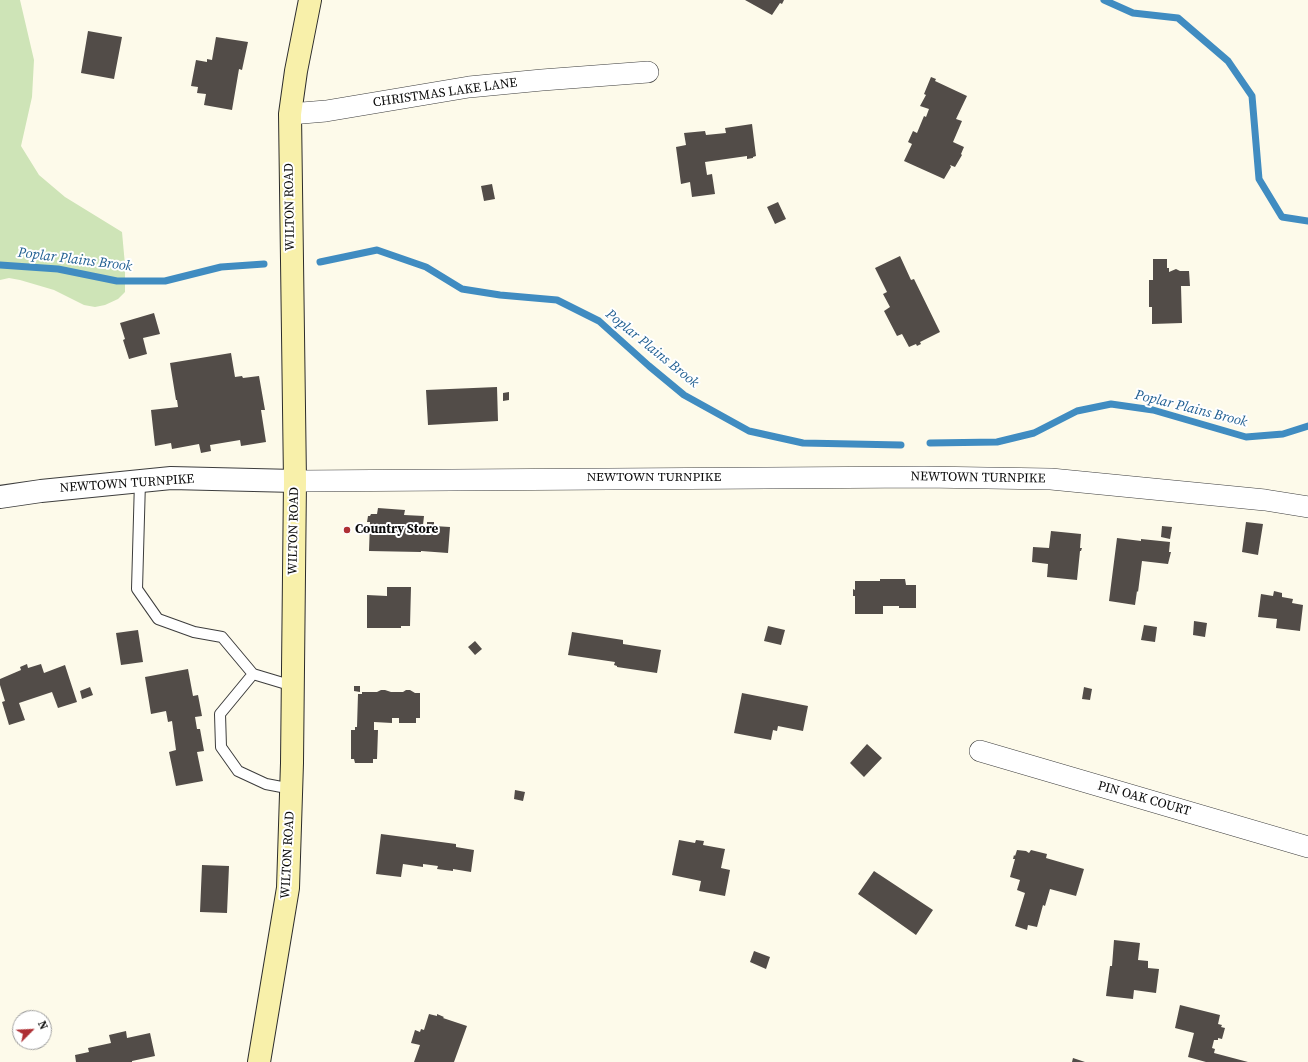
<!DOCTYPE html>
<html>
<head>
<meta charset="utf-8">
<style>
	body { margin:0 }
	#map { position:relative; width:1308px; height:1062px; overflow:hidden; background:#fdfaea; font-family:"Source Serif 4",serif }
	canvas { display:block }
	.north { position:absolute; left:12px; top:1010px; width:40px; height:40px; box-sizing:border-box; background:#fff; border:1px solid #9d9d9d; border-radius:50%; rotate:66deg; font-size:11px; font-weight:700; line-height:16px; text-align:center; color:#0a0a0a }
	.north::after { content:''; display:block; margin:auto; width:14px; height:18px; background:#ae2f34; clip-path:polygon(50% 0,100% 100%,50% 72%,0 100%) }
</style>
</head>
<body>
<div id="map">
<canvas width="1308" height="1062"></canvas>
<div class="north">N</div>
</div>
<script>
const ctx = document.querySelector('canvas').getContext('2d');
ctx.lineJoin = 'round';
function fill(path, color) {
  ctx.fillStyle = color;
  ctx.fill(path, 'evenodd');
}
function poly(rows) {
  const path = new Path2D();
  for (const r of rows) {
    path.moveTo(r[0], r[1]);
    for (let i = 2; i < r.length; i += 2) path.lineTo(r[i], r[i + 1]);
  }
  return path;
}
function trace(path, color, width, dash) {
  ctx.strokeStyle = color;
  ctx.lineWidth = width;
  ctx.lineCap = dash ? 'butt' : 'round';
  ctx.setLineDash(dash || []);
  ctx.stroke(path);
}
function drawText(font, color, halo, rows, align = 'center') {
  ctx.font = font + ' "Source Serif 4",serif';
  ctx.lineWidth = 4;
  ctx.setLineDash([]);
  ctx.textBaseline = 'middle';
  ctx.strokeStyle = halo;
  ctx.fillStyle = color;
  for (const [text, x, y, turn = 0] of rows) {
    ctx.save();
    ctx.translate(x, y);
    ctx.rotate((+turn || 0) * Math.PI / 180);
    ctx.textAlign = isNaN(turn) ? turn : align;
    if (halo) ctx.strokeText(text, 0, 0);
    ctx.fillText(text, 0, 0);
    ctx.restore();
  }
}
const green = poly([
	[0,0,20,0,34,60,32,97,21,146,39,175,65,197,122,232,125,265,125,292,118,299,105,305,95,307,84,305,54,290,20,280,9,278,0,280]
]);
const stream = poly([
	[1104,0,1133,13,1178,18,1228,61,1252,96,1259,179,1282,217,1308,221],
	[320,262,377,250,426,267,462,289,500,295,557,300,599,321,649,366,684,395,749,431,803,443,901,445],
	[0,265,58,269,117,281,165,281,221,267,264,264],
	[930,443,997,442,1034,433,1077,411,1111,404,1153,410,1246,437,1283,434,1308,426]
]);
const building = poly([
	[745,0,784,0,782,4,780,3,772,15],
	[88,31,122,37,114,79,81,73],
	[216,37,248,42,242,70,239,69,232,110,204,105,206,94,197,93,198,87,191,86,196,60,207,62,207,59,212,60],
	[931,77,936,79,935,81,967,96,956,119,962,121,953,142,964,147,961,154,962,155,955,167,950,165,951,167,944,179,904,161,912,144,908,142,913,131,917,133,924,116,926,117,929,109,920,106,926,95,924,94],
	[752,124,756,156,753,157,753,158,747,159,747,156,705,162,707,175,712,174,715,194,692,197,690,182,681,184,676,147,686,145,684,133,705,131,706,135,726,133,725,128],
	[492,184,495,199,484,201,481,186],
	[778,202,786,219,775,224,767,207],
	[900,256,911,280,914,279,940,332,920,342,921,344,917,346,916,344,909,347,902,334,897,336,884,311,890,307,883,294,887,292,875,268],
	[1153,259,1167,259,1167,268,1169,268,1169,272,1176,269,1180,271,1189,271,1190,286,1181,286,1182,323,1152,324,1152,307,1149,307,1149,280,1153,280],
	[154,313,160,334,143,338,147,354,129,359,123,340,125,339,120,323],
	[231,353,235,377,242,376,243,378,259,376,265,410,261,410,266,442,241,446,240,440,210,445,211,451,201,453,199,444,172,449,171,443,155,446,151,410,178,407,177,400,176,400,170,363],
	[497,387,498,421,428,425,426,390],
	[509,392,509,400,503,401,503,393],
	[378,508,405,510,404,515,424,516,423,525,427,525,427,522,434,522,434,526,450,527,448,553,421,551,421,552,369,551,370,522,367,522,368,516,370,516,371,514,377,514],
	[1246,522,1263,524,1258,555,1242,552],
	[1162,526,1172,527,1170,539,1161,537],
	[1051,531,1081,534,1080,548,1082,548,1081,551,1080,551,1077,580,1047,577,1048,564,1032,562,1033,547,1049,548],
	[1117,538,1141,541,1141,539,1170,542,1169,552,1171,552,1168,564,1142,561,1138,592,1137,591,1135,605,1109,601],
	[880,579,905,579,906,585,916,585,916,608,899,608,899,606,883,606,883,614,855,614,855,596,853,596,853,589,855,590,855,581,880,581],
	[387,587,411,587,410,626,401,626,401,628,367,628,367,595,387,596],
	[1274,591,1282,593,1282,597,1293,599,1292,603,1303,605,1300,631,1276,628,1277,619,1258,617,1261,594,1273,596],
	[1194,621,1207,623,1205,637,1193,635],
	[1144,625,1157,627,1155,642,1141,640],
	[768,626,785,630,781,645,764,641],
	[138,630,143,662,121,665,116,633],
	[572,632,623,640,623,644,661,650,657,673,617,667,617,666,614,665,615,662,568,655],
	[475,641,482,649,475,655,468,647],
	[27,664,28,668,41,664,44,673,65,665,77,702,58,708,52,692,19,703,25,720,9,725,2,702,5,701,0,685,0,679,21,670,20,667],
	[188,669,193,696,198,695,202,716,195,717,197,729,200,729,204,751,197,752,203,781,176,786,169,752,176,750,172,721,168,722,166,711,151,714,145,677],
	[354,686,360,686,360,692,354,691],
	[90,687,93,695,82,699,80,691],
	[1084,687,1092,689,1090,700,1082,699],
	[381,690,385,690,391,692,403,692,406,690,410,690,415,693,420,693,420,718,416,718,416,723,399,723,399,718,392,718,392,723,374,722,374,730,378,730,377,759,373,759,373,763,355,763,354,759,351,759,351,730,355,730,355,727,357,727,358,694,362,694,362,692,377,692],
	[742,693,808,706,803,731,778,726,777,731,773,730,771,740,734,733],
	[867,744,882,758,864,777,850,763],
	[515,790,525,792,523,801,514,799],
	[381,834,456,844,456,847,474,850,471,872,453,869,453,871,437,869,438,866,423,864,423,867,403,864,401,877,376,874],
	[679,840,695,843,696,840,704,841,703,845,725,849,721,868,730,870,725,896,699,891,701,881,672,875],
	[1017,850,1026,851,1029,853,1031,850,1047,854,1046,858,1084,869,1076,896,1050,889,1045,906,1043,905,1037,927,1028,925,1027,930,1015,926,1025,893,1017,890,1020,880,1010,877,1015,859,1013,859,1014,855,1015,856],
	[202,865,229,866,227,913,200,912],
	[874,871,933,910,916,935,858,894],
	[1114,940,1140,943,1138,960,1148,961,1148,968,1159,969,1156,993,1134,990,1133,999,1106,996,1110,966,1112,966],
	[754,951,770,957,766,969,750,962],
	[1180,1005,1220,1015,1218,1024,1222,1025,1221,1027,1225,1028,1222,1039,1218,1038,1218,1040,1214,1040,1212,1048,1215,1049,1214,1053,1248,1062,1206,1062,1188,1057,1194,1033,1175,1028],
	[429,1014,437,1016,437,1014,444,1017,443,1018,467,1026,454,1062,414,1062,420,1045,411,1043,415,1030,420,1032,421,1029,424,1030],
	[126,1031,127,1038,150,1033,155,1056,132,1061,132,1062,76,1062,75,1055,89,1052,88,1048,111,1043,109,1035],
	[1073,1058,1085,1062,1072,1062]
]);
const service = poly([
	[140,481,137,589,158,619,194,632,222,637,253,674,293,686],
	[253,674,220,714,221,747,238,771,266,784,292,789]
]);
const minor = poly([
	[290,114,326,111,469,87,542,80,648,72],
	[295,481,924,477,1051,479,1265,500,1308,507],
	[980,751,1308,847]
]);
const tertiary = poly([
	[0,497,41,491,171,478,295,481]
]);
const secondary = poly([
	[259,1062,288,888,292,763,295,481,290,114,296,71,310,0]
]);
const markers = [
	[347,530,4,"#ae2f34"]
];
const streetNames = [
	["CHRISTMAS LAKE LANE",445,93,-8],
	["WILTON ROAD",290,207,-91],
	["NEWTOWN TURNPIKE",654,478],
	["NEWTOWN TURNPIKE",978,478,1],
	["NEWTOWN TURNPIKE",127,484,-4],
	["WILTON ROAD",294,531,-89],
	["PIN OAK COURT",1144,799,16],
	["WILTON ROAD",288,855,-87]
];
const poiNames = [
	["Country Store",355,530]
];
const waterNames = [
	["Poplar Plains Brook",75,260,7],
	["Poplar Plains Brook",652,349,39],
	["Poplar Plains Brook",1191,409,14]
];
fill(green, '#cee4b7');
trace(stream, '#408cc1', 7);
fill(building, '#524c48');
trace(service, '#3d3d3d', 12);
trace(minor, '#3d3d3d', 22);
trace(tertiary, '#3d3d3d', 24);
trace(secondary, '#2c2c2c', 24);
trace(service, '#fff', 10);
trace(minor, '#fff', 21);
trace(tertiary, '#fff', 22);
trace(secondary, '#f8f0aa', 22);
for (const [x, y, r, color] of markers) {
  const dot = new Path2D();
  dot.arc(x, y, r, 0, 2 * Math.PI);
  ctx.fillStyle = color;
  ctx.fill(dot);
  trace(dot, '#fff', 1.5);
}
drawText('13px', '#0a0a0a', '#fff', streetNames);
drawText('bold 13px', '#0a0a0a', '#fff', poiNames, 'left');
drawText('italic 14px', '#1f5e91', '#fff', waterNames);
</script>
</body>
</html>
